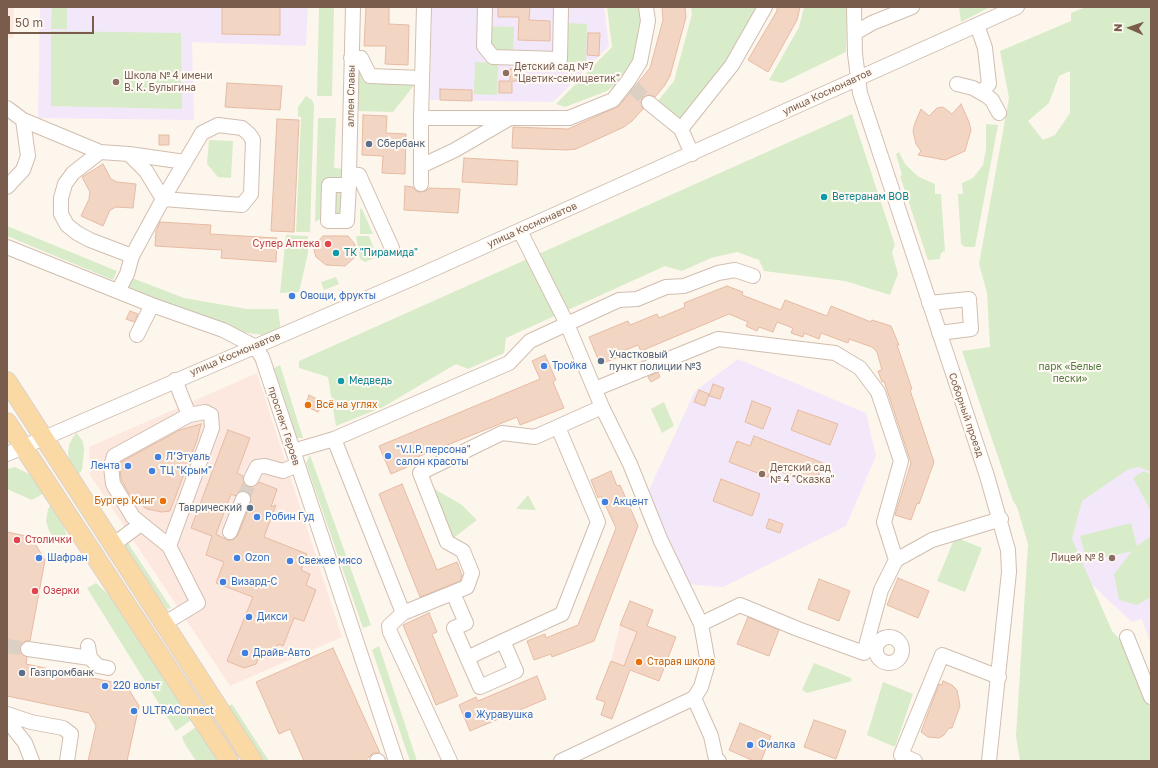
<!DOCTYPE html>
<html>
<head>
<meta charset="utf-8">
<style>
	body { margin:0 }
	#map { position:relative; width:1158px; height:768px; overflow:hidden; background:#fdf6ec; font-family:"Golos Text",sans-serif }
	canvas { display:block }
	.frame { position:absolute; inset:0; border:8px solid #7a5c4d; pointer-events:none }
	.north { position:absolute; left:1110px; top:8px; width:40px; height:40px; -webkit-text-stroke:3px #fffaf3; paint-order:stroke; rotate:272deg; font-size:11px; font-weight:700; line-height:16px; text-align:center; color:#7a5c4d }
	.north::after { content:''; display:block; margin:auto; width:14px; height:18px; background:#7a5c4d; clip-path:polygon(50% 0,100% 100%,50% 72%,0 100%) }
	.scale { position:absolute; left:8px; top:16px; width:86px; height:18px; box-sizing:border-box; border:2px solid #7a5c4d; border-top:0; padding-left:5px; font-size:12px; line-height:14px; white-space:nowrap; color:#7a5c4d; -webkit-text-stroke:3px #fffaf3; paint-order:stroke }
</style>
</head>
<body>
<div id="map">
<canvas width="1158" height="768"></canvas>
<div class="frame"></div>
<div class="north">N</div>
<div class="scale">50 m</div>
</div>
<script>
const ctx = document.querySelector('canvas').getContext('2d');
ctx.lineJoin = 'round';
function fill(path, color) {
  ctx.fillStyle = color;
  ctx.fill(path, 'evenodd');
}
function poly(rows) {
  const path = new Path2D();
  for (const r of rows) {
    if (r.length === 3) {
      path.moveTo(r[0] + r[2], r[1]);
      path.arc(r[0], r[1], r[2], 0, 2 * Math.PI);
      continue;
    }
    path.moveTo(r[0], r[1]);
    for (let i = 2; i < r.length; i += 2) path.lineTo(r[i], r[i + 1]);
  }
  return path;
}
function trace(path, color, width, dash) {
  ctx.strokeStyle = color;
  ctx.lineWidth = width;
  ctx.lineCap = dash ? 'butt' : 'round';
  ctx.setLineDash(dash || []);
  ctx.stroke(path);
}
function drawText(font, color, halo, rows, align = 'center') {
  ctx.font = font + ' "Golos Text",sans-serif';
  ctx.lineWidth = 4;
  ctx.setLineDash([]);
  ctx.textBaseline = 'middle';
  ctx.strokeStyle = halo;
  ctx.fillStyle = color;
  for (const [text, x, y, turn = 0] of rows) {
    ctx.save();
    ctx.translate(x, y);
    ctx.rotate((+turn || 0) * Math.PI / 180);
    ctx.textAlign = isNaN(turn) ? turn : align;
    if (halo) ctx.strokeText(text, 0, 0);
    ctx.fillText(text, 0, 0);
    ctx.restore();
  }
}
const commercial = poly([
	[7,7,14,7,13,38,7,37],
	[257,373,342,637,230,686,90,475,89,447],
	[630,601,653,610,647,626,676,637,659,681,630,670,612,719,601,715,605,702,596,699,611,661,620,625]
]);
const education = poly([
	[40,7,308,7,306,46,192,42,194,120,38,118],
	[432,7,604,7,609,46,553,102,430,100],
	[738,359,866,413,876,456,846,526,723,587,686,584,648,492,695,391],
	[1094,450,1151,472,1151,645,1142,619,1132,622,1075,569,1070,547]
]);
const green = poly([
	[52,7,67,7,67,29,51,29],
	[319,7,334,7,332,96,317,96],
	[607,7,642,7,643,21,636,62,625,78,607,91,565,107,556,104,612,47],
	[691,7,758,7,729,62,681,123,657,102,674,81,692,14],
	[804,7,847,7,846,52,782,83,769,80,799,27],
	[959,7,990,7,961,22],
	[1086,7,1151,7,1151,472,1138,467,1127,470,1082,501,1072,539,1112,631,1129,649,1151,710,1151,761,1020,761,1016,736,1028,544,1017,507,1013,501,962,351,990,347,987,293,979,264,1009,98,1000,51,1071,21,1071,13],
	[1070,71,1070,113,1055,135,1043,140,1028,121,1049,103,1059,76],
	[568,23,587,24,586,63,566,62],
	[486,26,514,27,513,57,494,56],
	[51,31,181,33,182,109,51,106],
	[358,59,370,76,419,79,393,112,357,111],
	[475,62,498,63,497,95,474,94],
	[306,96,312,100,314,105,310,232,296,232,301,117,298,116,298,107],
	[852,114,895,245,892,252,898,274,890,295,845,281,764,271,759,260,737,252,711,258,682,271,665,266,506,338,504,353,468,369,456,364,383,407,336,426,328,377,299,368,299,361],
	[318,118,336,118,334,168,347,169,347,183,327,183,322,218,315,222],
	[986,124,998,125,975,247,965,247,961,244,958,194,963,194,962,183,973,178,983,165,986,149],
	[209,140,233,141,231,178,218,177,207,164],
	[899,152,905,164,913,172,919,177,935,184,935,194,941,194,945,251,941,253,940,259,928,260,900,176,902,175,896,154],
	[339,191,342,191,344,213,337,217,333,212,336,193],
	[360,209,362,209,373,234,360,234],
	[7,226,117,271,113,280,7,236],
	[286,235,308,236,308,253,299,292,280,293],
	[356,236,369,236,377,257,365,262,360,259],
	[336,277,339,284,324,290,321,282],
	[132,278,184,298,247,309,278,309,281,331,263,335,234,331,127,291],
	[280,365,303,438,297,438,274,368],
	[664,402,674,426,662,433,651,409],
	[77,433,83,442,84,450,82,470,79,474,70,462,68,453,69,445,73,437],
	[310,455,371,625,363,628,306,463],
	[15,467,29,474,44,493,32,500,7,489,7,469],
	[1144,471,1151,474,1151,511,1133,478],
	[426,484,462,505,477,520,451,540],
	[528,495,536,510,516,509],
	[51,504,60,515,68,539,58,545,49,531,46,521,48,509],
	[1131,523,1137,546,1151,536,1151,597,1137,605,1119,600,1114,574,1132,551,1087,562,1080,536],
	[955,537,982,548,965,592,937,581],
	[128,543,171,608,167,609,124,546],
	[96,583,114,600,191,720,176,731,87,588],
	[379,646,417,761,410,761,372,650],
	[814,663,851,678,852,681,807,693,802,690],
	[883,682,913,694,895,747,867,735],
	[232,704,269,761,263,761,227,707],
	[196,727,218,761,196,761,185,744,182,737]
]);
const building = poly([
	[222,7,280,7,280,35,222,34,222,7],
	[366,7,389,7,389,24,409,25,408,65,385,64,386,46,364,46,366,7],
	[498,7,530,7,529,20,550,21,550,41,518,40,519,17,498,17,498,7],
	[662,7,685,7,686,17,670,76,665,85,655,97,650,95,643,97,641,102,643,109,632,121,624,127,576,149,567,150,512,148,513,127,568,129,619,106,650,68,663,20,662,7],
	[777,7,800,7,797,20,768,72,748,60,777,11,777,7],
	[588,33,600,33,599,56,587,55,588,33],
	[510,69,524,69,524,81,512,81,512,93,499,93,499,81,510,81,510,69],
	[227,83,282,86,280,110,225,107,227,83],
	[440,89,472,90,472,101,440,100,440,89],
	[961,104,969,122,971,130,965,151,945,160,918,155,921,151,916,144,913,131,915,123,921,109,929,116,937,108,943,107,952,114,961,104],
	[363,115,387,116,386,133,406,134,405,174,382,173,383,156,362,155,363,115],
	[277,119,299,120,294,232,271,231,277,119],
	[159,135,169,135,169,145,159,145,159,135],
	[464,158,518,161,517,185,462,182,464,158],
	[103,164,111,179,117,182,136,184,133,208,116,207,110,210,103,226,81,216,89,199,90,192,82,177,103,164],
	[405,186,413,187,416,191,421,192,426,191,429,188,460,189,458,213,404,210,405,186],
	[160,222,211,225,210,234,277,238,276,262,221,258,222,250,155,246,156,231,160,222],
	[323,236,348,236,354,243,357,250,355,257,345,266,326,265,316,257,314,250,316,244,323,236],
	[727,286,743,292,742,295,781,310,785,300,827,316,831,306,871,322,872,320,891,326,899,345,897,345,912,389,910,390,934,462,919,504,917,503,911,520,895,515,911,463,884,381,882,382,878,371,882,370,877,352,872,347,849,339,848,343,821,333,819,339,804,333,803,337,791,333,793,328,777,322,773,332,759,327,757,331,746,326,748,322,729,314,641,351,638,345,618,353,619,357,600,364,589,337,628,321,630,325,657,314,659,318,685,307,684,303,727,286],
	[130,311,138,314,134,322,126,319,130,311],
	[545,355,556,380,553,382,564,408,520,425,517,417,410,460,412,465,391,474,379,446,540,379,532,361,545,355],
	[658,372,660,377,651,382,648,377,658,372],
	[713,384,724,388,720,399,709,396,713,384],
	[699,390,709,394,705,406,694,402,699,390],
	[309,395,323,402,318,412,305,406,309,395],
	[752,401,771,408,763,429,745,422,752,401],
	[798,410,838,424,830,445,791,430,798,410],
	[201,424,197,440,170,511,162,512,147,509,135,500,128,492,121,479,120,467,121,462,180,430,201,424],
	[228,430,250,438,237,473,243,476,244,484,252,487,259,482,277,489,271,507,276,505,264,537,307,554,301,570,310,574,306,585,316,590,304,621,294,618,283,646,278,644,275,653,267,658,260,654,256,664,244,668,227,661,253,597,216,583,224,562,206,555,212,536,191,528,228,430],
	[241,491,249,493,251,502,238,535,233,540,227,540,216,534,231,494,235,496,241,491],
	[754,436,823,463,815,484,771,468,768,477,729,462,737,441,750,446,754,436],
	[611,471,617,486,620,485,638,526,594,641,552,657,551,654,534,660,527,641,545,634,546,638,578,625,616,528,601,496,598,498,591,480,611,471],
	[721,479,760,494,752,516,713,501,721,479],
	[402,484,437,570,457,562,462,575,460,581,420,597,379,494,402,484],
	[769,519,783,524,780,533,766,528,769,519],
	[7,532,31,537,45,560,30,641,25,641,20,647,20,652,27,657,26,664,126,685,139,706,127,761,88,761,96,726,89,713,7,696,7,532],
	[898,578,929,591,918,618,887,605,898,578],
	[819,579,850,591,839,621,808,609,819,579],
	[630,601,653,610,647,626,676,637,659,681,630,670,612,719,601,715,605,702,596,699,611,661,624,666,637,632,620,625,630,601],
	[429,613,437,632,432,634,458,696,436,705,403,625,429,613],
	[748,617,779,630,769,656,737,644,748,617],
	[333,648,380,753,373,753,365,761,304,761,290,729,279,734,256,682,333,648],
	[537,676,546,699,470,731,459,705,476,697,478,701,537,676],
	[943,681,952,685,957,690,960,706,952,728,949,728,944,735,939,738,928,737,921,732,939,684,942,685,943,681],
	[814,720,846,731,836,759,804,747,814,720],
	[740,723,771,736,761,761,754,761,729,750,740,723]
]);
const minorTunnel = poly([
	[633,87,649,103],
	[243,499,251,479],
	[7,646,28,649]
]);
const minor = poly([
	[424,7,421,118,509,118],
	[485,7,484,46,493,57,560,59,561,7],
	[854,7,855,54,860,93,987,476,1008,550,1009,572,989,761],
	[977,25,985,48,989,84,982,92],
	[855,33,872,23,912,7],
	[351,58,361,58,370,76,422,78],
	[957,84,973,88,987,96,992,100,999,113],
	[649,103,681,129,692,154],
	[7,108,23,120,100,152,129,154,185,162],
	[681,129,732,65,765,7],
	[100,152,73,173,65,184,61,198,61,214,67,225,77,233,90,240,132,256],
	[129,154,146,171,163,199],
	[421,166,421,118],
	[349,174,359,175,392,248],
	[421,184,421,166,455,150,510,118,569,118,613,100,628,81,640,62,648,21,646,7],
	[349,185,329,185,328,221,347,221,349,185,349,174,353,7],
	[7,187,23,170,28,156,23,120],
	[520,231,567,324,602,407,630,464,661,541,701,624,708,663,701,687,694,698,561,761],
	[7,247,152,305,223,330,254,346,262,357,265,366,396,761],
	[118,291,127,274,132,256,163,199,202,133,218,125,242,128,249,134,253,140,251,194,242,205,163,199],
	[929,303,969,299,971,329,939,333],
	[137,335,152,305],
	[595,389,718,339,835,353,860,368,878,392,901,461,884,522,896,560],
	[334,439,403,613],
	[293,451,334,439,509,363,530,341,619,300,637,299,666,287,684,286,718,273,735,270,753,276],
	[7,454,416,277,1017,7],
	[251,479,257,467,265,466,283,471,297,465],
	[230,532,243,499],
	[114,544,141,524],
	[169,546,212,428,211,415,205,412,189,415,175,380],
	[453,593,466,623,454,628,480,687,516,671,503,641,562,614,598,522,558,427],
	[165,623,198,603,169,546,133,517,113,484,111,466,114,456,189,415],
	[701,624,740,605,798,629,864,653,881,590,896,560,932,540,1001,519],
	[1127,637,1151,697],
	[889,650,13],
	[28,649,90,658,88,646],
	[90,658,98,666,108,668],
	[467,658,503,641],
	[694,698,711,736,716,759,719,761],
	[7,714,31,722,63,728,71,734,67,761],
	[7,720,25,743,32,761],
	[377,761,378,761],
	[450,761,390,632,389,626,403,613,467,587,472,573,463,551,447,542,420,473,502,433,535,437,602,407],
	[915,761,901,755,942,655,999,677]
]);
const major = poly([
	[7,381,253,761],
	[7,422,229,761]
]);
const markers = [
	[506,73,4,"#8d6e63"],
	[116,82,4,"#8d6e63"],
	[369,144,4,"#5c6f8a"],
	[824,197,4,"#0f9aa8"],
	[328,244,4,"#e0444e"],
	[336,253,4,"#0f9aa8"],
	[292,296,4,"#3f7fe0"],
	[601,361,4,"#5c6f8a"],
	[544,366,4,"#3f7fe0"],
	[341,381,4,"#0f9aa8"],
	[308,405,4,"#e8710a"],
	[388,456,4,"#3f7fe0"],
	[158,457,4,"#3f7fe0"],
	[128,466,4,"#3f7fe0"],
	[152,471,4,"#3f7fe0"],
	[762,474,4,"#8d6e63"],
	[163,501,4,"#e8710a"],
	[605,502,4,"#3f7fe0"],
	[250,508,4,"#5c6f8a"],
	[257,517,4,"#3f7fe0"],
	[17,540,4,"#e0444e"],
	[39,558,4,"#3f7fe0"],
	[237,558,4,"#3f7fe0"],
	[1112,558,4,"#8d6e63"],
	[290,561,4,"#3f7fe0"],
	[223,582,4,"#3f7fe0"],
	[35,591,4,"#e0444e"],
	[249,617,4,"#3f7fe0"],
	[245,653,4,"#3f7fe0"],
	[639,662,4,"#e8710a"],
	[22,673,4,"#5c6f8a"],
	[105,686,4,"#3f7fe0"],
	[134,711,4,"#3f7fe0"],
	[468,715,4,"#3f7fe0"],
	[750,745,4,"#3f7fe0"]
];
const educationNames = [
	["Детский сад №7",514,67],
	["\"Цветик-семицветик\"",514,79],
	["Школа № 4 имени",124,76],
	["В. К. Булыгина",124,88],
	["Детский сад",770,468],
	["№ 4 \"Сказка\"",770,480],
	["Лицей № 8",1104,558,"right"]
];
const streetNames = [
	["улица Космонавтов",827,92,-25],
	["аллея Славы",351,96,-89],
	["улица Космонавтов",532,225,-24],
	["улица Космонавтов",235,354,-23],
	["Соборный проезд",966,415,71],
	["проспект Героев",284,426,72]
];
const serviceNames = [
	["Сбербанк",377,144],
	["Участковый",609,355],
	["пункт полиции №3",609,367],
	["Таврический",242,508,"right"],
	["Газпромбанк",30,673]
];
const cultureNames = [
	["Ветеранам ВОВ",832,197],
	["ТК \"Пирамида\"",344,253],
	["Медведь",349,381]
];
const healthNames = [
	["Супер Аптека",320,244,"right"],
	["Столички",25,540],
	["Озерки",43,591]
];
const shopNames = [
	["Овощи, фрукты",300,296],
	["Тройка",552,366],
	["\"V.I.P. персона\"",396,450],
	["cалон красоты",396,462],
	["Л’Этуаль",166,457],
	["Лента",120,466,"right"],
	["ТЦ \"Крым\"",160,471],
	["Акцент",613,502],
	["Робин Гуд",265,517],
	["Шафран",47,558],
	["Ozon",245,558],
	["Свежее мясо",298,561],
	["Визард-С",231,582],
	["Дикси",257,617],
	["Драйв-Авто",253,653],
	["220 вольт",113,686],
	["ULTRAConnect",142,711],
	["Журавушка",476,715],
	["Фиалка",758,745]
];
const parkNames = [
	["парк «Белые",1070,367],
	["пески»",1070,379]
];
const foodNames = [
	["Всё на углях",316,405],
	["Бургер Кинг",155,501,"right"],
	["Старая школа",647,662]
];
fill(commercial, '#fde8e0');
fill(education, '#f3e8fa');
fill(green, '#d8ecc9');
fill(building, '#f3d5c3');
trace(building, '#e6bba3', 1);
trace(minorTunnel, '#dcd0c4', 14, [14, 7]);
trace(minor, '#d1beb0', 16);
trace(major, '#dad1cd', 20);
trace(minor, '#fff', 14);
trace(major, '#fbd9a5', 18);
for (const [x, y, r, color] of markers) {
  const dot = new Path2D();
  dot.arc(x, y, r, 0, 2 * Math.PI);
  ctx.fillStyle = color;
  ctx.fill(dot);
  trace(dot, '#fffaf3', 1.5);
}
drawText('10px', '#785e54', '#fffaf3', educationNames, 'left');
drawText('10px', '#7a5c4d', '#fffaf3', streetNames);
drawText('10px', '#4e5e75', '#fffaf3', serviceNames, 'left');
drawText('10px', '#0d838f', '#fffaf3', cultureNames, 'left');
drawText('10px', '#be3a42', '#fffaf3', healthNames, 'left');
drawText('10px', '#366cbe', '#fffaf3', shopNames, 'left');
drawText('10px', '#537a41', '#fffaf3', parkNames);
drawText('10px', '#c56008', '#fffaf3', foodNames, 'left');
</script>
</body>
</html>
